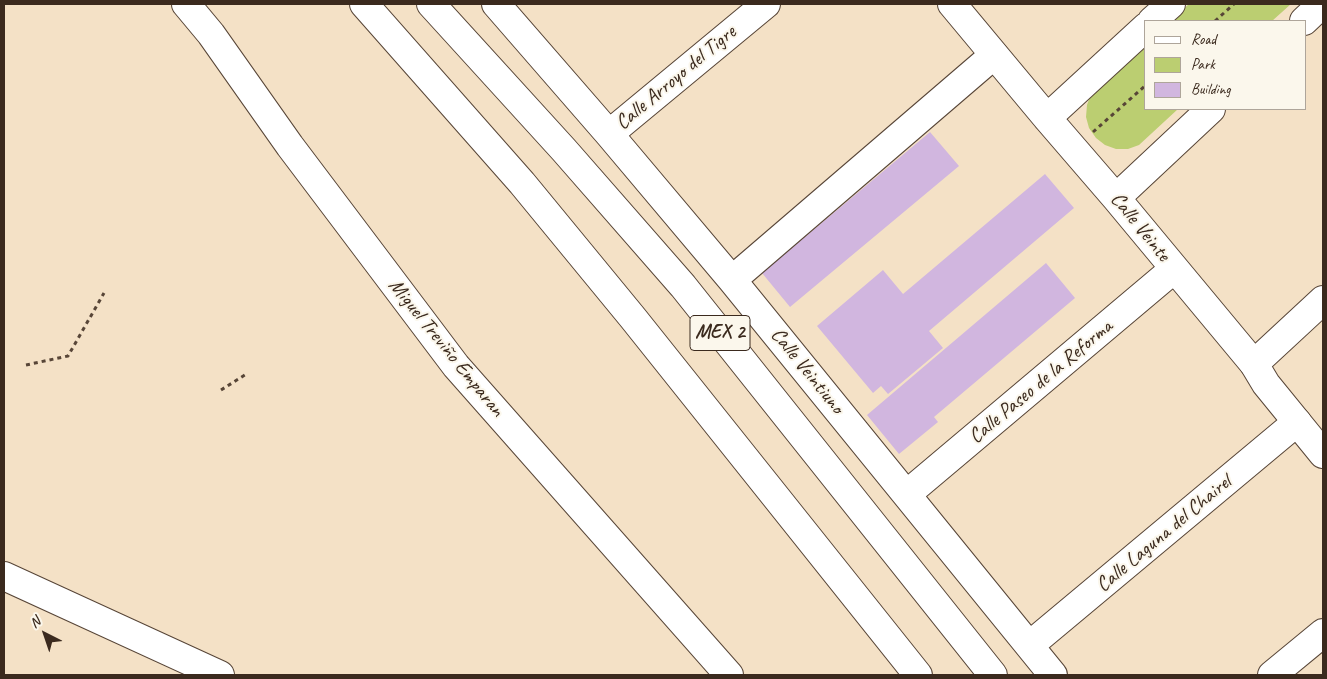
<!DOCTYPE html>
<html>
<head>
<meta charset="utf-8">
<style>
	body { margin:0 }
	#map { position:relative; width:1327px; height:679px; overflow:hidden; background:#f4e1c6; font-family:Caveat,sans-serif }
	canvas { display:block }
	.frame { position:absolute; inset:0; border:5px solid #3b2a1e; pointer-events:none }
	.legend { position:absolute; left:1144px; top:20px; width:162px; height:90px; box-sizing:border-box; background:#fbf7ec; border:1px solid #aea59a; margin:0; padding:6px 9px; list-style:none; font-size:15px; color:#3b2a1e }
	.legend li { display:flex; align-items:center; gap:10px; height:25px }
	.legend b { width:25px; border:1px solid #aea59a }
	.north { position:absolute; left:20px; top:609px; width:50px; height:50px; -webkit-text-stroke:4px #fbf7ec; paint-order:stroke; rotate:319deg; font-size:14px; font-weight:700; line-height:20px; text-align:center; color:#3b2a1e }
	.north::after { content:''; display:block; margin:auto; width:18px; height:22px; background:#3b2a1e; clip-path:polygon(50% 0,100% 100%,50% 72%,0 100%) }
</style>
</head>
<body>
<div id="map">
<canvas width="1327" height="679"></canvas>
<div class="frame"></div>
<ul class="legend">
<li><b style="height:6px;background:#fff"></b>Road</li>
<li><b style="height:14px;background:#bbce71"></b>Park</li>
<li><b style="height:14px;background:#d1b6df"></b>Building</li>
</ul>
<div class="north">N</div>
</div>
<script>
const ctx = document.querySelector('canvas').getContext('2d');
ctx.lineJoin = 'round';
function fill(path, color) {
  ctx.fillStyle = color;
  ctx.fill(path, 'evenodd');
}
function poly(rows) {
  const path = new Path2D();
  for (const r of rows) {
    path.moveTo(r[0], r[1]);
    for (let i = 2; i < r.length; i += 2) path.lineTo(r[i], r[i + 1]);
  }
  return path;
}
function trace(path, color, width, dash) {
  ctx.strokeStyle = color;
  ctx.lineWidth = width;
  ctx.lineCap = dash ? 'butt' : 'round';
  ctx.setLineDash(dash || []);
  ctx.stroke(path);
}
function drawText(font, color, halo, rows, align = 'center') {
  ctx.font = font + ' Caveat,sans-serif';
  ctx.lineWidth = 4;
  ctx.setLineDash([]);
  ctx.textBaseline = 'middle';
  ctx.strokeStyle = halo;
  ctx.fillStyle = color;
  for (const [text, x, y, turn = 0] of rows) {
    ctx.save();
    ctx.translate(x, y);
    ctx.rotate((+turn || 0) * Math.PI / 180);
    ctx.textAlign = isNaN(turn) ? turn : align;
    if (halo) ctx.strokeText(text, 0, 0);
    ctx.fillText(text, 0, 0);
    ctx.restore();
  }
}
const green = poly([
	[1189,4,1291,4,1272,21,1170,21],
	[1146,44,1146,109,1178,109,1139,145,1128,149,1116,149,1105,145,1096,138,1089,128,1086,117,1087,105,1091,94]
]);
const building = poly([
	[930,132,959,166,790,307,762,273],
	[1045,174,1074,208,929,331,943,348,888,394,881,386,873,393,817,326,883,270,903,294],
	[1046,263,1075,298,934,417,938,422,899,454,867,415]
]);
const path = poly([
	[1215,21,1234,4],
	[1093,132,1146,85],
	[26,365,68,356,104,293],
	[221,390,248,373]
]);
const minor = poly([
	[186,4,211,34,290,146,456,366,729,675],
	[496,4,609,134,732,280,1053,675],
	[609,134,766,4],
	[732,280,994,55],
	[1254,364,1323,300],
	[907,494,1174,269],
	[1030,645,1297,422],
	[1272,675,1323,633]
]);
const tertiary = poly([
	[952,4,1047,118,1116,198,1254,364,1266,384,1323,454],
	[1152,21,1171,4],
	[1304,21,1322,4],
	[1047,118,1146,27],
	[1116,198,1211,109],
	[4,576,220,675]
]);
const trunk = poly([
	[364,4,522,183,633,318,918,675],
	[431,4,564,150,683,286,993,675]
]);
const shields = [
	[720,333,60]
];
const shieldNames = [
	["MEX 2",720,333]
];
const streetNames = [
	["Calle Arroyo del Tigre",676,78,-40],
	["Calle Veinte",1140,227,51],
	["Miguel Treviño Emparan",446,348,51],
	["Calle Veintiuno",807,371,51],
	["Calle Paseo de la Reforma",1041,382,-40],
	["Calle Laguna del Chairel",1164,534,-40]
];
fill(green, '#bbce71');
fill(building, '#d1b6df');
trace(minor, '#574537', 30);
trace(tertiary, '#574537', 30);
trace(trunk, '#574537', 30);
trace(path, '#574537', 3, [4, 4]);
trace(minor, '#fff', 28);
trace(tertiary, '#fff', 28);
trace(trunk, '#fff', 28);
for (const [x, y, w] of shields) {
  const box = new Path2D();
  box.roundRect(x - w / 2, y - 17.5, w, 35, 4);
  ctx.fillStyle = '#fbf7ec';
  ctx.fill(box);
  trace(box, '#3b2a1e', 1);
}
drawText('bold 20px', '#3b2a1e', null, shieldNames);
drawText('21px', '#3b2a1e', '#fbf7ec', streetNames);
</script>
</body>
</html>
